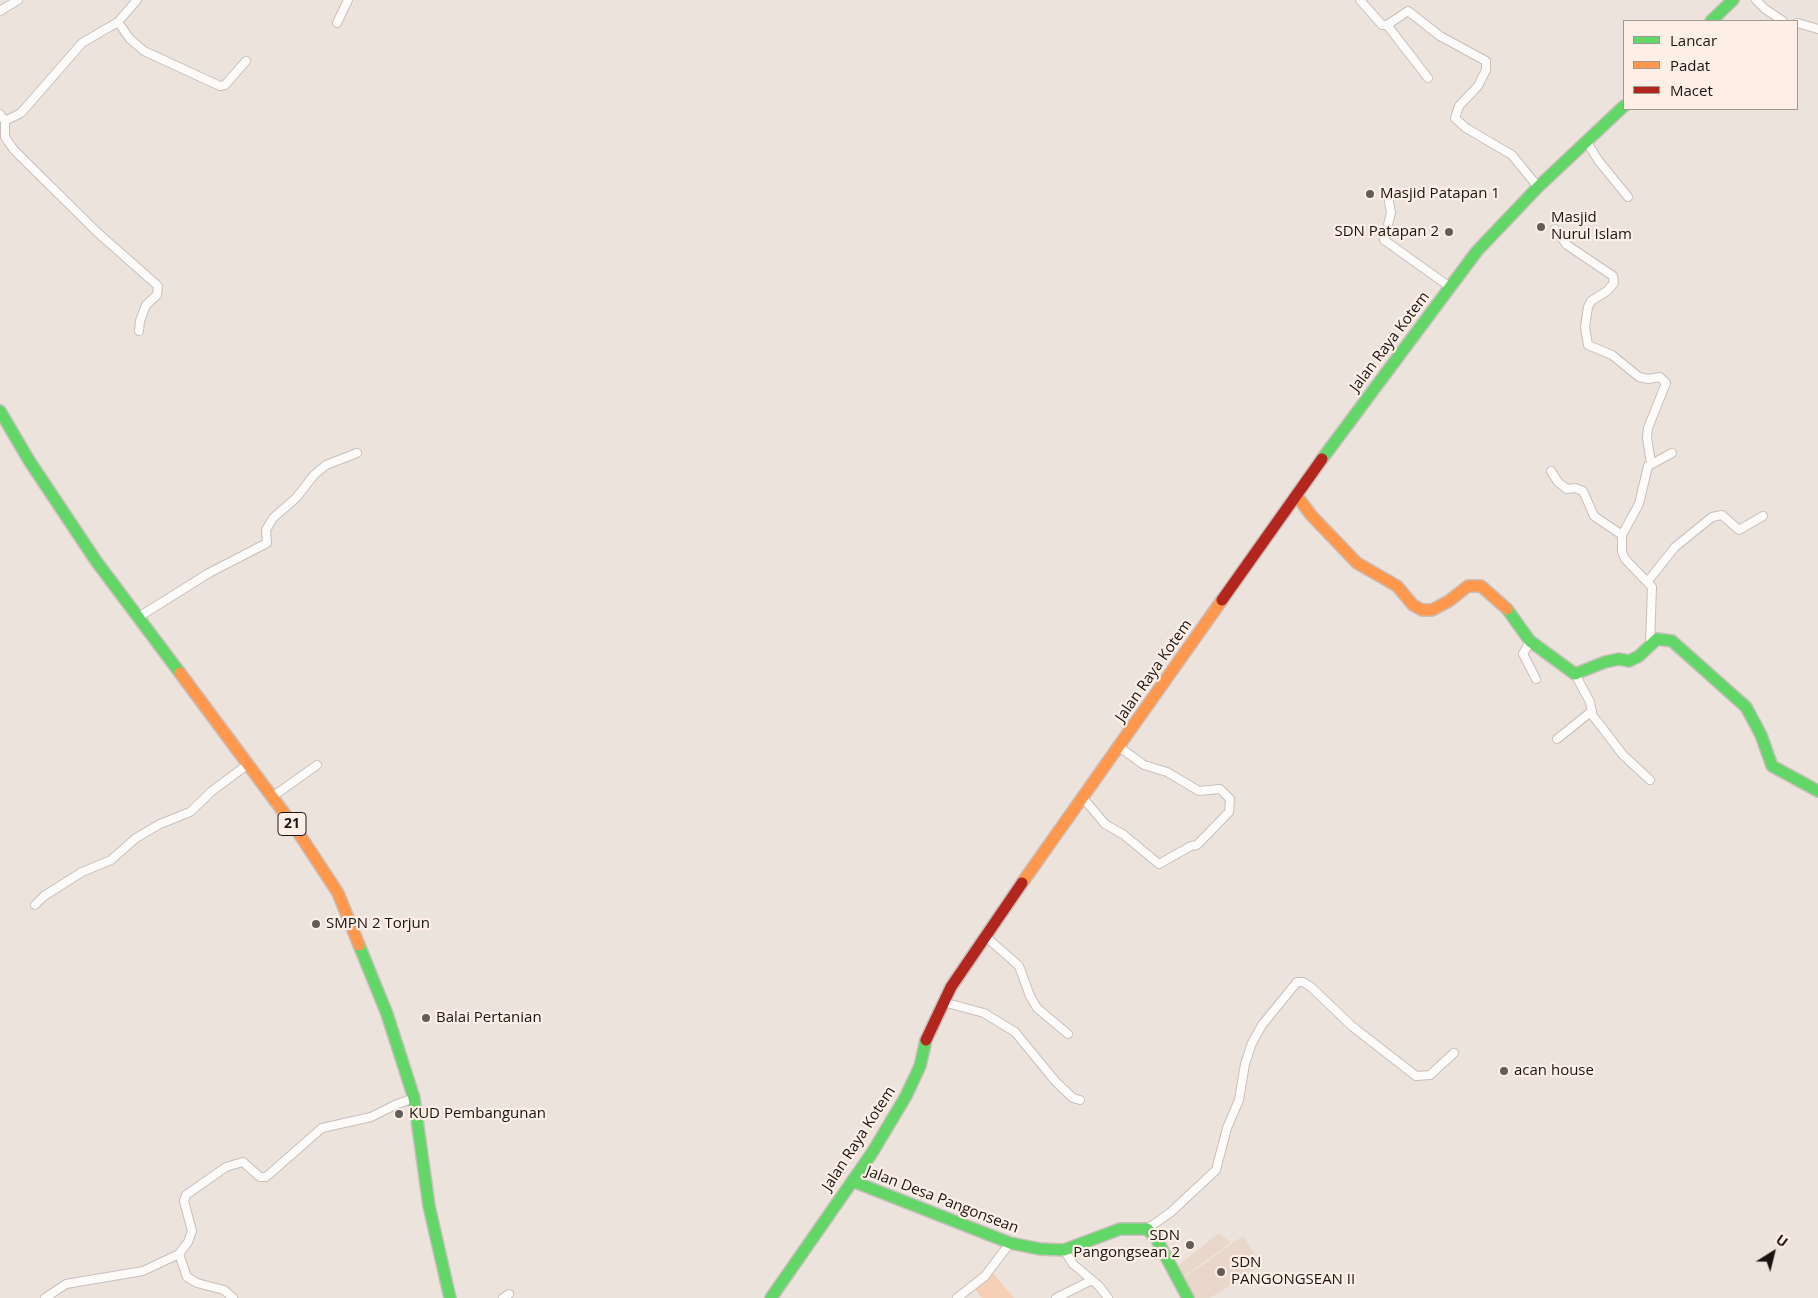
<!DOCTYPE html>
<html>
<head>
<meta charset="utf-8">
<style>
	body { margin:0 }
	#map { position:relative; width:1818px; height:1298px; overflow:hidden; background:#ede3dd; font-family:"Open Sans",sans-serif }
	canvas { display:block }
	.legend { position:absolute; left:1623px; top:20px; width:175px; height:90px; box-sizing:border-box; background:#feefe6; border:1px solid #a39790; margin:0; padding:6px 9px; list-style:none; font-size:15px; color:#1a1410 }
	.legend li { display:flex; align-items:center; gap:10px; height:25px }
	.legend b { width:25px; border:1px solid #a39790 }
	.north { position:absolute; left:1748px; top:1228px; width:50px; height:50px; -webkit-text-stroke:4px #feefe6; paint-order:stroke; rotate:36deg; font-size:14px; font-weight:700; line-height:20px; text-align:center; color:#1a1410 }
	.north::after { content:''; display:block; margin:auto; width:18px; height:22px; background:#1a1410; clip-path:polygon(50% 0,100% 100%,50% 72%,0 100%) }
</style>
</head>
<body>
<div id="map">
<canvas width="1818" height="1298"></canvas>
<ul class="legend">
<li><b style="height:6px;background:#63d668"></b>Lancar</li>
<li><b style="height:6px;background:#ff974d"></b>Padat</li>
<li><b style="height:6px;background:#b3261e"></b>Macet</li>
</ul>
<div class="north">U</div>
</div>
<script>
const ctx = document.querySelector('canvas').getContext('2d');
ctx.lineJoin = 'round';
function fill(path, color) {
  ctx.fillStyle = color;
  ctx.fill(path, 'evenodd');
}
function poly(rows) {
  const path = new Path2D();
  for (const r of rows) {
    path.moveTo(r[0], r[1]);
    for (let i = 2; i < r.length; i += 2) path.lineTo(r[i], r[i + 1]);
  }
  return path;
}
function trace(path, color, width, dash) {
  ctx.strokeStyle = color;
  ctx.lineWidth = width;
  ctx.lineCap = dash ? 'butt' : 'round';
  ctx.setLineDash(dash || []);
  ctx.stroke(path);
}
function drawText(font, color, halo, rows, align = 'center') {
  ctx.font = font + ' "Open Sans",sans-serif';
  ctx.lineWidth = 4.5;
  ctx.setLineDash([]);
  ctx.textBaseline = 'middle';
  ctx.strokeStyle = halo;
  ctx.fillStyle = color;
  for (const [text, x, y, turn = 0] of rows) {
    ctx.save();
    ctx.translate(x, y);
    ctx.rotate((+turn || 0) * Math.PI / 180);
    ctx.textAlign = isNaN(turn) ? turn : align;
    if (halo) ctx.strokeText(text, 0, 0);
    ctx.fillText(text, 0, 0);
    ctx.restore();
  }
}
const built = poly([
	[1219,1233,1231,1243,1180,1279,1175,1268],
	[1243,1236,1262,1265,1210,1298,1190,1298,1181,1280]
]);
const green = poly([
	[992,1272,1014,1298,982,1298,974,1288]
]);
const street = poly([
	[1360,0,1382,25,1387,25,1408,11,1440,36,1486,61,1486,70,1478,86,1459,106,1455,118,1466,128,1512,155,1538,187],
	[1756,0,1765,9,1783,21],
	[0,11,18,0],
	[118,22,130,39,144,51,220,86,225,85,246,61],
	[337,23,348,0],
	[1797,23,1818,29],
	[1387,25,1428,78],
	[0,114,5,121,5,137,14,150,97,232,158,286,157,295,146,305,140,321,139,331],
	[5,121,21,113,82,43,118,22,137,0],
	[1587,142,1598,160,1628,197],
	[1388,196,1391,213,1384,240,1450,287],
	[1555,229,1567,245,1613,276,1614,283,1607,291,1591,301,1588,307,1585,327,1588,345,1612,355,1639,377,1648,379,1660,377,1666,383,1648,428,1647,438,1651,463],
	[1551,471,1558,482,1567,489,1575,488,1583,491,1594,516,1622,535],
	[1648,581,1675,547,1712,517,1722,515,1739,530,1763,516],
	[137,618,209,573,267,543,266,530,273,518,296,498,314,475,326,465,357,453],
	[1530,641,1523,654,1536,679],
	[1650,644,1652,587,1625,559,1622,552,1622,535,1639,504,1648,466,1672,453],
	[1575,674,1590,702,1592,715,1597,721,1623,755,1650,780],
	[1557,739,1592,711],
	[272,797,317,765],
	[1083,798,1105,824,1124,835,1159,864,1191,846,1197,845,1229,812,1230,799,1220,789,1199,791,1167,772,1144,765,1119,747],
	[35,905,44,896,82,872,111,860,136,838,160,824,190,812,212,791,247,765],
	[985,936,1019,966,1030,996,1037,1008,1068,1034],
	[943,1002,984,1013,1015,1032,1056,1082,1073,1098,1080,1100],
	[1147,1229,1171,1212,1216,1170,1227,1128,1239,1100,1245,1064,1252,1043,1262,1025,1297,982,1303,982,1311,987,1353,1027,1416,1076,1430,1075,1454,1053],
	[1064,1250,1073,1264,1099,1286,1108,1298],
	[179,1254,187,1277,197,1283,224,1290,233,1298],
	[45,1298,66,1284,143,1271,179,1254,188,1242,192,1231,184,1201,186,1195,226,1167,243,1162,260,1177,266,1177,322,1128,371,1117,395,1105,414,1098],
	[503,1298,509,1294],
	[957,1298,985,1276,1010,1243],
	[1056,1298,1092,1280]
]);
const fast = poly([
	[1711,21,1733,0],
	[0,411,30,462,96,561,180,673],
	[1322,459,1477,251,1538,187,1624,106],
	[1507,609,1530,641,1575,674,1605,662,1619,659,1629,661,1639,656,1657,639,1672,641,1746,707,1761,735,1772,766,1818,791],
	[359,945,387,1014,414,1098,429,1206,450,1298],
	[852,1181,1010,1243,1040,1249,1064,1250,1120,1229,1147,1229,1156,1238,1188,1298],
	[771,1298,872,1153,906,1096,920,1066,926,1040]
]);
const slow = poly([
	[1297,496,1311,515,1357,563,1397,586,1413,605,1422,610,1432,610,1449,601,1468,586,1481,586,1507,609],
	[180,673,296,829,338,893,359,945],
	[1022,883,1222,600]
]);
const jam = poly([
	[1222,600,1322,459],
	[926,1040,951,987,1022,883]
]);
const markers = [
	[1370,194,5,"#645c58"],
	[1541,227,5,"#645c58"],
	[1449,232,5,"#645c58"],
	[316,924,5,"#645c58"],
	[426,1018,5,"#645c58"],
	[1504,1071,5,"#645c58"],
	[399,1114,5,"#645c58"],
	[1190,1245,5,"#645c58"],
	[1221,1272,5,"#645c58"]
];
const shields = [
	[292,824,28]
];
const shieldNames = [
	["21",292,824]
];
const poiNames = [
	["Masjid Patapan 1",1380,194],
	["Masjid",1551,218],
	["Nurul Islam",1551,235],
	["SDN Patapan 2",1439,232,"right"],
	["SMPN 2 Torjun",326,924],
	["Balai Pertanian",436,1018],
	["acan house",1514,1071],
	["KUD Pembangunan",409,1114],
	["SDN",1180,1236,"right"],
	["Pangongsean 2",1180,1253,"right"],
	["SDN",1231,1263],
	["PANGONGSEAN II",1231,1280]
];
const streetNames = [
	["Jalan Raya Kotem",1390,342,-53],
	["Jalan Raya Kotem",1154,671,-55],
	["Jalan Raya Kotem",859,1139,-57],
	["Jalan Desa Pangonsean",942,1200,21]
];
fill(built, '#e9d7cb');
fill(green, '#f5cfb6');
trace(street, '#c8bfbb', 10);
trace(fast, '#c8bfbb', 14);
trace(slow, '#c8bfbb', 14);
trace(jam, '#c8bfbb', 14);
trace(street, '#fcfbfa', 8);
trace(fast, '#63d668', 11);
trace(slow, '#ff974d', 11);
trace(jam, '#b3261e', 11);
for (const [x, y, r, color] of markers) {
  const dot = new Path2D();
  dot.arc(x, y, r, 0, 2 * Math.PI);
  ctx.fillStyle = color;
  ctx.fill(dot);
  trace(dot, '#feefe6', 2);
}
for (const [x, y, w] of shields) {
  const box = new Path2D();
  box.roundRect(x - w / 2, y - 11.5, w, 23, 4);
  ctx.fillStyle = '#feefe6';
  ctx.fill(box);
  trace(box, '#1a1410', 1);
}
drawText('bold 14px', '#1a1410', null, shieldNames);
drawText('15px', '#1a1410', '#feefe6', poiNames, 'left');
drawText('15px', '#1a1410', '#feefe6', streetNames);
</script>
</body>
</html>
